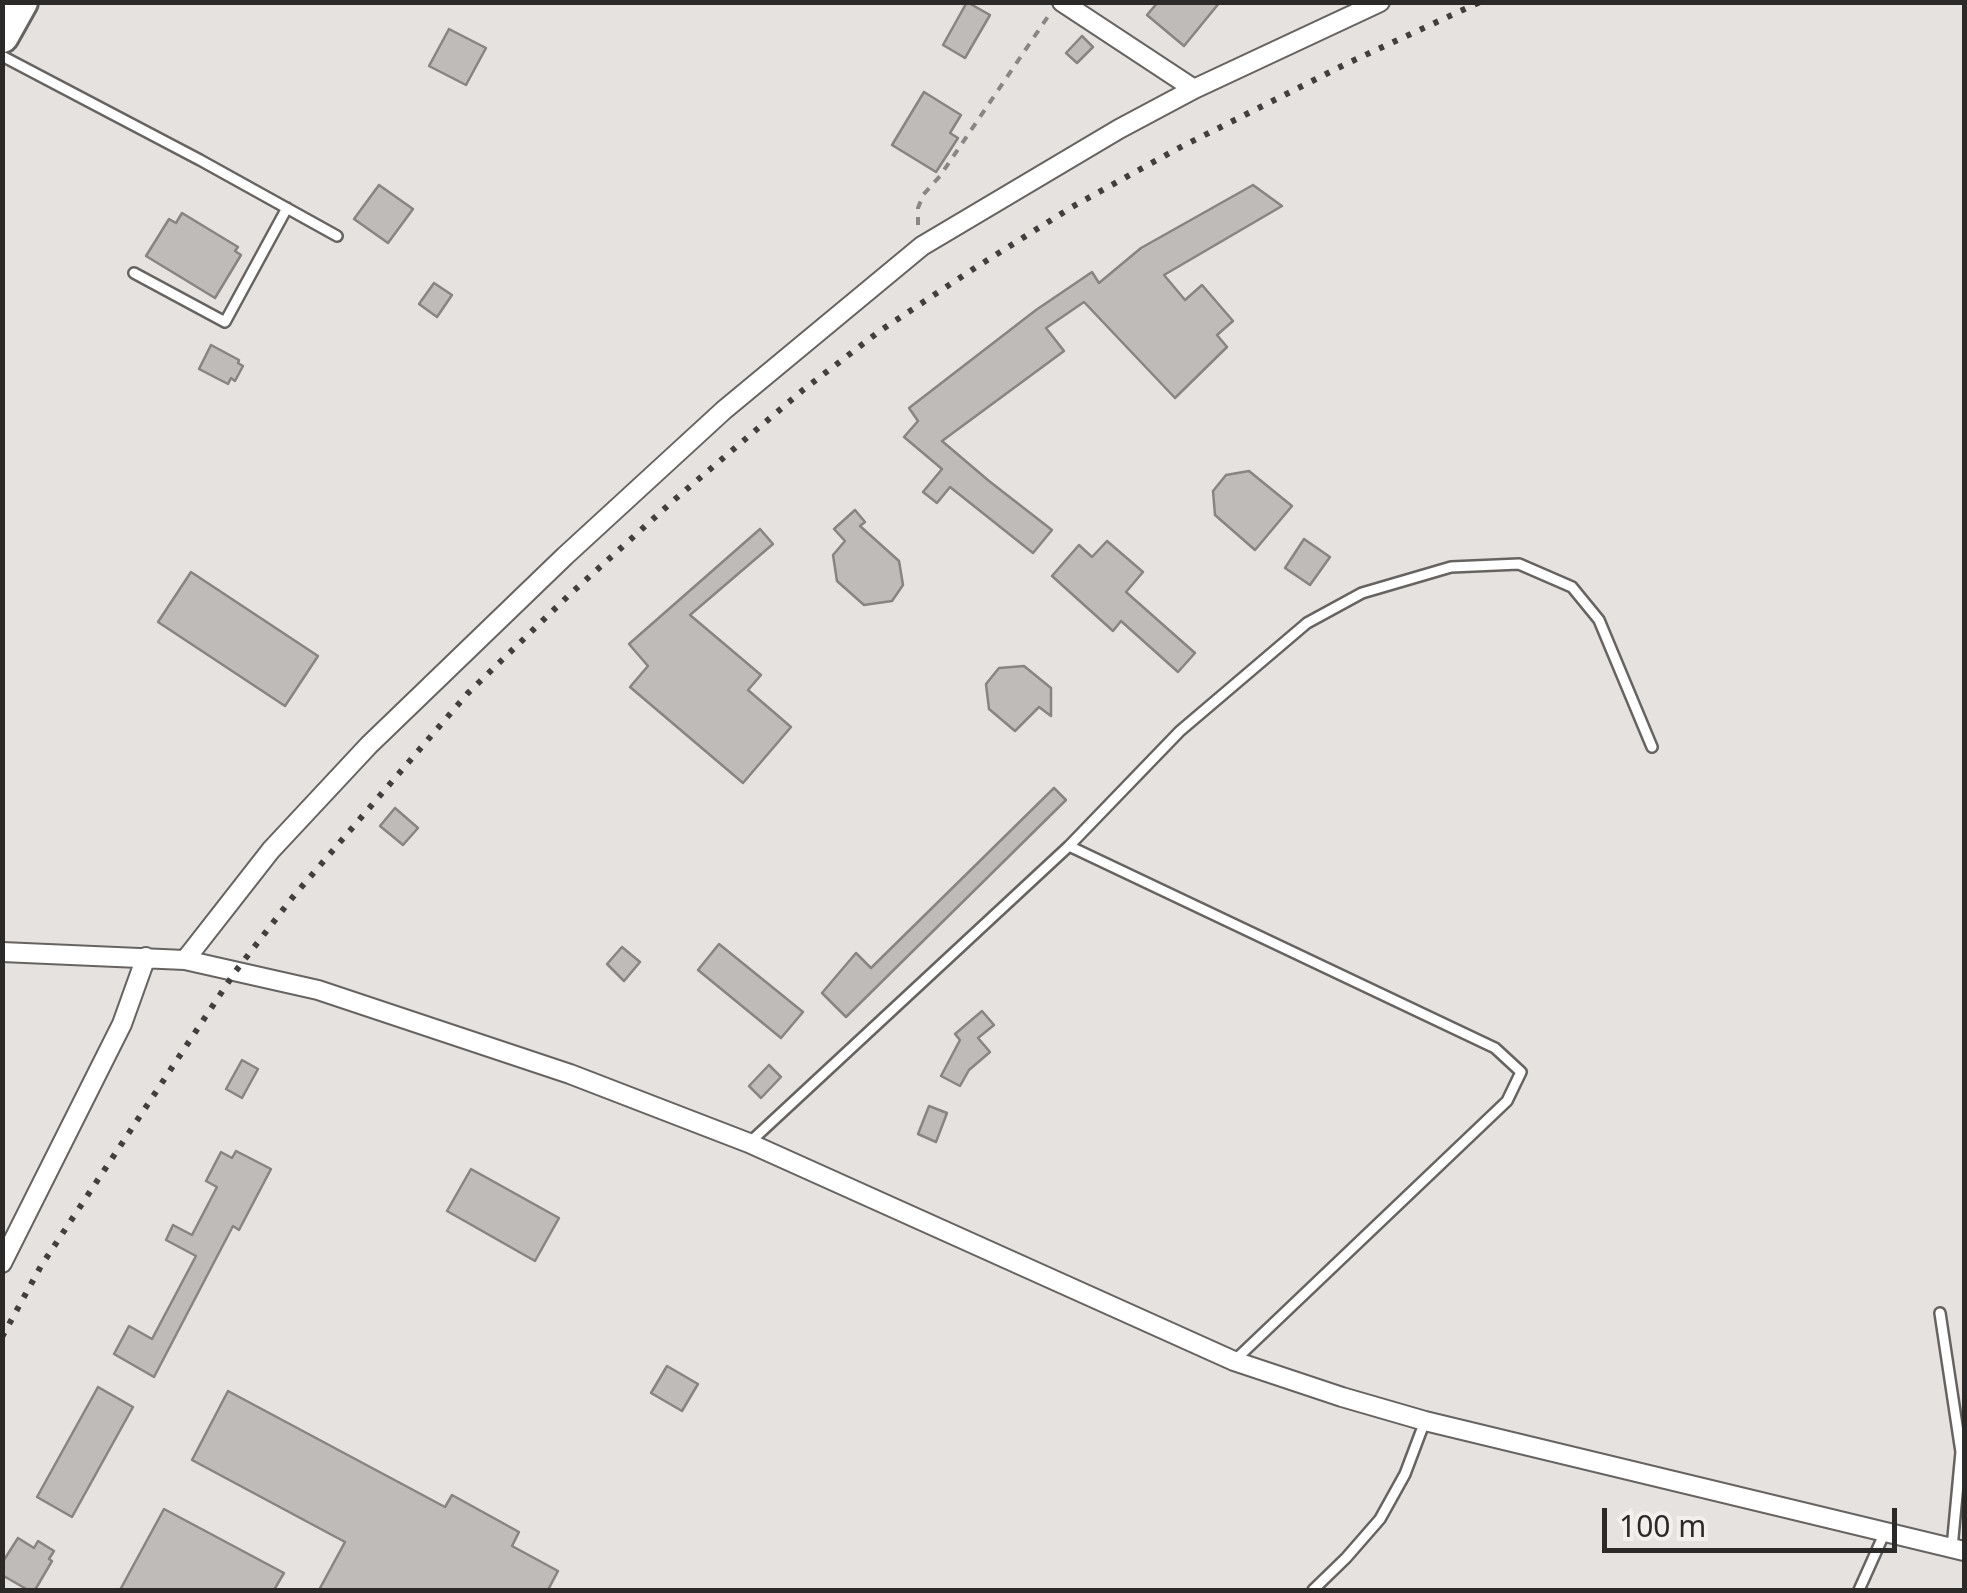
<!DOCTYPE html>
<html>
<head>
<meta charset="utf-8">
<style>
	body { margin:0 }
	#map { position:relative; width:1967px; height:1593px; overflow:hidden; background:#e5e2df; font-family:"Noto Sans",sans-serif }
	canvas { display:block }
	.frame { position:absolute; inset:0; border:5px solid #2b2a29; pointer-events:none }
	.scale { position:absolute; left:1602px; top:1508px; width:295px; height:45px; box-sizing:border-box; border:5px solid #2b2a29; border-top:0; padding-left:12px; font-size:30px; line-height:35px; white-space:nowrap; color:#2b2a29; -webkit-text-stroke:8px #f2efec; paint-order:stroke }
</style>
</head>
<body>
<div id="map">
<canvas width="1967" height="1593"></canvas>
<div class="frame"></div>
<div class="scale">100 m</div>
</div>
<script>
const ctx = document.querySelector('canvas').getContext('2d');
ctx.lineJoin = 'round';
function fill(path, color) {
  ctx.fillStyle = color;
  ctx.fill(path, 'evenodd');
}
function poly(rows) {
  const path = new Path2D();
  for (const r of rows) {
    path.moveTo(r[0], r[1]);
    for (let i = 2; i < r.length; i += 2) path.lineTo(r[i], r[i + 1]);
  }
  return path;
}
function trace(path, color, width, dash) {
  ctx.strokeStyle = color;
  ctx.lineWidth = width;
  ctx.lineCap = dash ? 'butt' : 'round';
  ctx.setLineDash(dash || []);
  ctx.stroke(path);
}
const building = poly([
	[967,2,990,15,965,58,943,45,967,2],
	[1158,2,1220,2,1184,46,1147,15,1158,2],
	[449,29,486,48,466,85,429,66,449,29],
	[1082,36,1093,47,1077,63,1066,53,1082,36],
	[924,92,961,115,950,133,958,138,936,172,892,145,924,92],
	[379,185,413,209,388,243,354,219,379,185],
	[1253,185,1282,206,1164,275,1185,300,1202,285,1233,321,1217,335,1227,347,1175,398,1084,302,1046,328,1064,351,942,441,989,481,1052,530,1033,553,950,487,937,503,923,492,942,469,904,437,918,421,909,408,1036,310,1092,272,1099,283,1141,248,1253,185],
	[182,213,238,247,235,251,241,255,215,298,146,256,169,219,176,223,182,213],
	[434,283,452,295,437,317,419,304,434,283],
	[211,345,239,360,238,363,243,366,235,381,231,378,228,384,199,369,211,345],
	[1249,471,1292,506,1255,550,1215,515,1213,491,1226,475,1249,471],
	[855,510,865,522,860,526,899,561,903,585,892,601,864,605,837,581,833,555,845,541,834,529,855,510],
	[760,529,773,544,690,615,761,675,748,690,791,727,743,783,630,687,648,666,629,644,760,529],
	[1304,539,1330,557,1310,585,1285,568,1304,539],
	[1107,541,1143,572,1126,592,1195,653,1178,672,1121,621,1113,631,1052,576,1079,545,1092,557,1107,541],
	[191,572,318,656,285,706,158,622,191,572],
	[1024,666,1051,688,1051,716,1039,707,1015,731,989,709,986,684,999,668,1024,666],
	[1054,788,1066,800,846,1017,822,993,856,953,871,968,1054,788],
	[395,808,418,828,403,845,380,826,395,808],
	[719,944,803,1012,781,1038,698,970,719,944],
	[622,947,640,962,624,981,607,964,622,947],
	[982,1011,994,1025,978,1038,990,1052,969,1070,960,1086,941,1076,960,1040,955,1034,982,1011],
	[242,1060,258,1069,242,1098,226,1089,242,1060],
	[769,1065,781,1077,761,1098,749,1086,769,1065],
	[929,1106,947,1113,936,1142,918,1134,929,1106],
	[236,1151,271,1169,239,1230,233,1226,154,1377,114,1354,129,1326,152,1339,196,1256,166,1240,173,1225,192,1235,217,1187,206,1181,221,1152,232,1158,236,1151],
	[471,1169,559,1218,535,1261,447,1211,471,1169],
	[667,1366,698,1384,682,1411,651,1393,667,1366],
	[98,1387,133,1407,72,1517,37,1497,98,1387],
	[228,1391,445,1507,452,1495,519,1532,512,1546,558,1571,548,1590,319,1590,345,1542,192,1460,228,1391],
	[164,1509,284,1573,274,1590,120,1590,164,1509],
	[18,1538,34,1548,38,1541,54,1551,49,1559,52,1561,35,1590,28,1590,2,1575,2,1563,18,1538]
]);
const path = poly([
	[918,225,918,208,923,195,940,176,1049,15]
]);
const lane = poly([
	[2,56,200,160,337,236],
	[134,273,225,322,287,208],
	[1069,846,1180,731,1307,623,1362,593,1451,567,1519,564,1572,587,1599,620,1652,747],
	[749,1143,1069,846,1495,1048,1521,1072,1507,1101,1234,1361],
	[1940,1313,1961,1452,1952,1548],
	[1313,1590,1346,1558,1380,1519,1405,1474,1425,1421],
	[1859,1590,1885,1532]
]);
const street = poly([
	[1062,2,1194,89],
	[2,952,185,960,318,990,570,1074,749,1143,1234,1361,1342,1397,1425,1421,1964,1551],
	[185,960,271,850,369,745,565,556,724,410,922,246,1119,129,1194,89,1380,2],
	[2,1263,122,1024,146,957]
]);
const highway = poly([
	[2,36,21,2]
]);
const rail = poly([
	[2,1337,41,1266,235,972,292,898,468,693,568,596,674,500,803,390,881,330,978,266,1072,207,1177,149,1348,63,1480,2]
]);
fill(building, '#bebbb8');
trace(building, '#878481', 2.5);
trace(lane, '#666361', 14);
trace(street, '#666361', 22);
trace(highway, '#666361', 38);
trace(path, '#898785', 4, [8, 8]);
trace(lane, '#fff', 9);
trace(street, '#fff', 18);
trace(highway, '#fff', 32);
trace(rail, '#403f3d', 6, [5, 10]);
</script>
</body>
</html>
